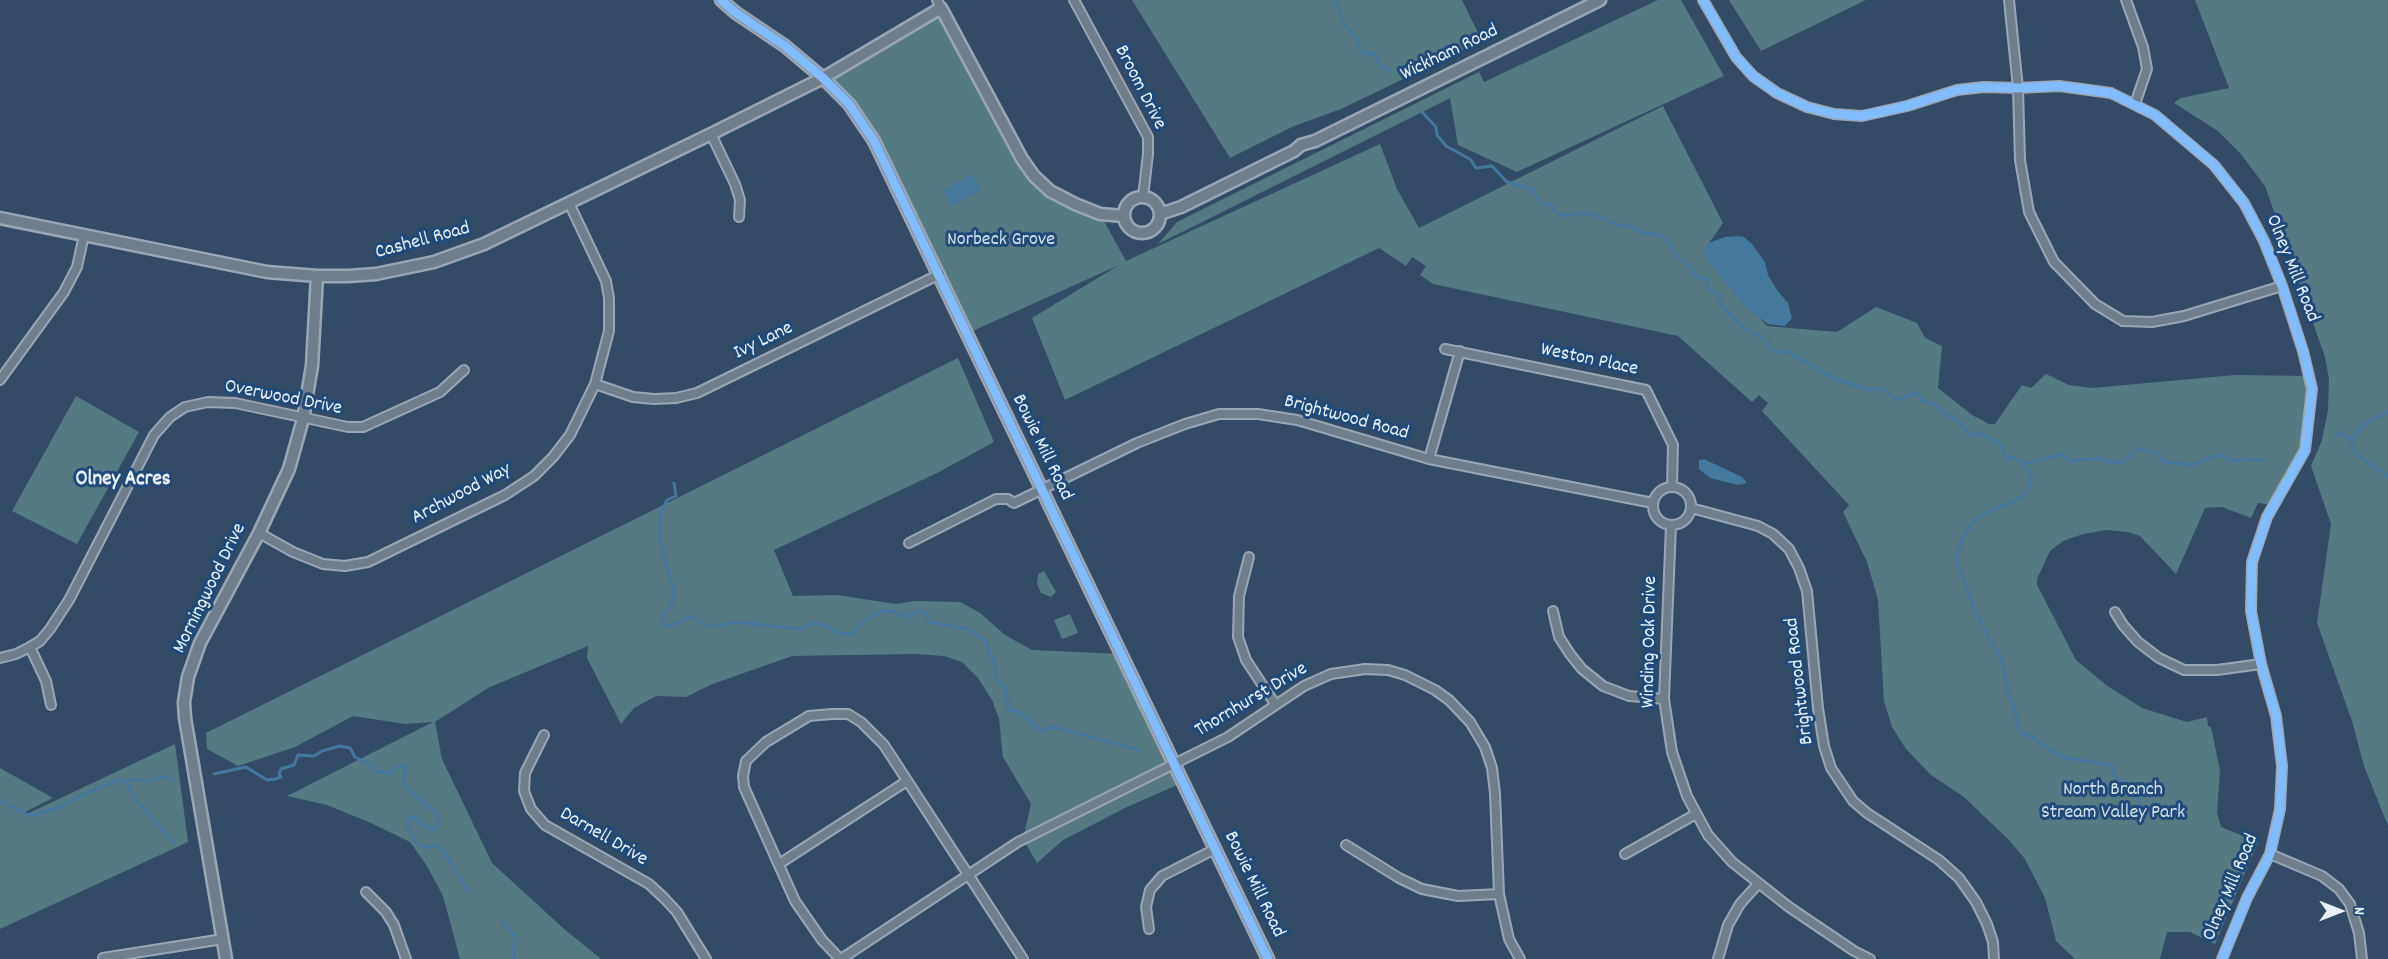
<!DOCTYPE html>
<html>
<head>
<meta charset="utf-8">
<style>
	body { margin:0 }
	#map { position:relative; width:2388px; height:959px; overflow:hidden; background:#344b65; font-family:Dekko,sans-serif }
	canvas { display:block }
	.north { position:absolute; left:2310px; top:881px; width:60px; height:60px; -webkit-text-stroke:4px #1f4a7a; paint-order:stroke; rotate:90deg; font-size:16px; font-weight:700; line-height:24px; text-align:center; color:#e8f1f8 }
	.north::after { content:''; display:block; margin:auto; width:21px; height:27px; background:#e8f1f8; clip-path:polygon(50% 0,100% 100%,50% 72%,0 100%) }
</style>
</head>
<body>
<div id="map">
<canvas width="2388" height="959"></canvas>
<div class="north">N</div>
</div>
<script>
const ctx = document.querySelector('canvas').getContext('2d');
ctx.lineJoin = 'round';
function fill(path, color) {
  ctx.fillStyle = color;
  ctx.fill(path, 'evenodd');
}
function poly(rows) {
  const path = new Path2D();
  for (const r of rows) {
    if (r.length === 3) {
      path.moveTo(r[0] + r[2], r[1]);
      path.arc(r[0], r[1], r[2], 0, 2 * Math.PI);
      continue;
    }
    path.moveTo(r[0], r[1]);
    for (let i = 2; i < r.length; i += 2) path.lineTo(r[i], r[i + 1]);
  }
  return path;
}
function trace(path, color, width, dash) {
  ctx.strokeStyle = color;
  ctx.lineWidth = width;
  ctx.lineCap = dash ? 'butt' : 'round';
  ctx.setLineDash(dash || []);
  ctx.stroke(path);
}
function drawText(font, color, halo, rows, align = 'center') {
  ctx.font = font + ' Dekko,sans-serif';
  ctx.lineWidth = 6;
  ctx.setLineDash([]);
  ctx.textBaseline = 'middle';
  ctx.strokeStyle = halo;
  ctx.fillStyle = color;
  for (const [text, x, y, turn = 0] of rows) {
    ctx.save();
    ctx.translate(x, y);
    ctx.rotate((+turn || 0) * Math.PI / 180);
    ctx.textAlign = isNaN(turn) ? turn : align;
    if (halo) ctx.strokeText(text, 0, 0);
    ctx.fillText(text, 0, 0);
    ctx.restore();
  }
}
const green = poly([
	[1132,0,1462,0,1482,41,1341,109,1294,126,1230,158],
	[1658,0,1681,0,1724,76,1517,172,1458,145,1450,98,1158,244,1177,222,1479,72,1484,82],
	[1729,0,1866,0,1761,51],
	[2195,0,2388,0,2388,826,2364,766,2352,721,2317,623,2331,524,2311,466,2322,440,2328,410,2329,379,2325,357,2265,186,2240,153,2218,131,2174,103,2181,98,2229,88],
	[941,8,1022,159,1050,191,1100,214,1126,261,1380,144,1397,189,1419,228,1663,106,1723,223,1709,243,1709,262,1767,326,1837,332,1876,307,1917,323,1925,338,1942,346,1938,388,1972,415,1989,424,1995,424,2022,385,2031,388,2046,374,2069,385,2092,388,2235,375,2308,376,2312,389,2305,450,2273,505,2258,503,2251,518,2222,507,2205,508,2176,574,2140,536,2128,532,2106,530,2083,534,2063,541,2050,551,2037,579,2037,585,2076,660,2106,685,2142,708,2187,722,2207,717,2208,726,2211,727,2220,771,2217,813,2221,827,2258,842,2215,944,2190,932,2167,932,2160,959,2075,959,2056,941,2045,898,2025,859,2009,840,1964,797,1931,775,1906,749,1892,727,1884,701,1878,600,1867,562,1843,512,1849,505,1762,411,1768,403,1759,395,1752,402,1678,336,1433,284,1420,275,1426,266,1412,257,1406,266,1379,248,1065,400,1032,318,1119,265,966,334,874,141,823,78],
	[958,358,994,442,937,473,774,550,793,596,838,595,895,604,916,601,960,602,980,613,1005,635,1032,650,1121,654,1184,782,1127,807,1063,840,1037,863,1023,839,1031,804,1003,757,999,719,992,700,978,678,962,662,944,656,914,654,792,656,710,685,686,697,656,696,634,708,621,724,587,658,588,646,488,688,435,722,442,759,492,863,563,928,601,959,460,959,443,896,427,866,410,842,371,823,327,805,287,796,433,722,405,724,353,716,295,747,238,766,207,749,206,733],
	[76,396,139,432,77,544,12,511],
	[1044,571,1056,592,1051,597,1041,593,1037,584,1038,574],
	[1070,614,1078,633,1062,639,1054,620],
	[175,744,188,842,0,929,0,768,53,798,25,812,27,814]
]);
const water = poly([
	[972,174,981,190,951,206,943,190],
	[1738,236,1744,237,1752,244,1765,262,1768,275,1777,290,1788,303,1792,318,1785,326,1768,324,1746,308,1705,258,1704,251,1708,243,1725,237],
	[1704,459,1742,477,1747,483,1738,485,1710,478,1699,469,1699,460]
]);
const stream = poly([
	[1333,0,1337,4,1344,24,1357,39,1361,52,1368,54,1374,53,1381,67,1388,69,1392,74],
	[1422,112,1436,127,1437,135,1446,146,1470,159,1476,168,1492,166,1507,182,1532,189,1538,199,1541,203,1551,205,1558,214,1567,216,1582,213,1595,215,1617,225,1628,226,1645,233,1659,235,1669,242,1678,258,1691,267,1694,276,1707,279,1708,289,1718,294,1721,304,1732,317,1748,331,1767,340,1768,346,1773,352,1788,352,1833,378,1869,390,1880,388,1898,400,1918,392,1922,401,1935,404,1940,411,1960,422,1970,436,1978,433,1999,443,2007,459,2013,457,2023,464,2032,477,2026,494,2009,504,1996,508,1974,520,1963,538,1956,560,1978,617,2002,661,2009,696,2015,711,2020,733,2034,738,2053,752,2067,758,2112,765,2113,775,2136,789,2144,823],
	[2338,433,2352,439,2352,448,2357,455,2388,476],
	[2352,439,2362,426,2388,412],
	[2023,464,2062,454,2070,461,2098,458,2110,462,2123,462,2138,449,2156,453,2164,462,2192,465,2218,455,2234,461,2244,459,2263,460],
	[674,483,676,496,667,500,660,515,660,540,674,593,671,606,663,614,661,625,671,626,690,616,709,627,735,622,801,629,813,623,825,625,840,634,853,633,862,623,881,611,891,611,906,617,920,611,928,615,929,622,968,629,987,642,988,651,995,665,995,676,1005,689,1009,710,1019,712,1041,731,1055,727,1138,750],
	[214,774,246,767,267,780,275,779,281,777,279,774,281,769,294,765,298,755,314,756,322,751,340,746,350,748,355,757,370,764,375,771,390,774,398,766,405,767,404,787,435,812,439,823,435,829,422,825,416,818,410,817,408,828,417,844,427,848,433,845,441,848,469,892],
	[124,780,136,800,175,844],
	[0,801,31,816,61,807,82,795,119,780,142,780,149,782,161,776,174,780],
	[504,922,515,937,514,959]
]);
const street = poly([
	[937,0,941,8],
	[1074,0,1148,137,1148,154,1143,197],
	[1703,0,1736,57,1753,76,1777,93,1807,107,1834,114,1862,116,1907,106,1957,90,1984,87,2018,88,2059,86,2111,93,2155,115,2214,165,2244,203,2264,241,2282,286,2303,351,2312,389,2305,450,2267,517,2252,562,2251,611,2261,664,2276,716,2282,766,2280,809,2270,854,2247,898,2222,959],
	[2009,0,2018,88,2020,160,2029,212,2054,262,2095,304,2123,321,2152,322,2184,316,2282,286],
	[2126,0,2143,47,2147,69,2135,104],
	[711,134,735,184,740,200,739,217],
	[1445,349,1646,390,1673,445,1672,487],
	[0,380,64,292,77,267,84,235],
	[595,384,633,397,654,399,676,398,697,393,940,274],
	[1429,459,1460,351],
	[1672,506,19],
	[1691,508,1758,526,1773,534,1789,549,1799,568,1807,591,1818,708,1824,746,1831,768,1853,801,1867,813,1939,860,1959,878,1976,902,1987,924,1993,942,1994,959],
	[1671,525,1664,699,1672,752,1687,796,1708,835,1732,862,1789,907,1854,951,1870,959],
	[259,533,293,552,323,564,345,566,368,562,505,495,534,476,553,457,570,435,595,384,609,331,609,298,606,281,569,203],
	[909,543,996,499,1008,499,1014,503,1137,443,1185,424,1219,414,1258,414,1297,420,1429,459,1653,503],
	[1249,557,1239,596,1238,637,1246,660,1275,704],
	[1553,611,1559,637,1570,654,1582,669,1603,686,1629,696,1664,699],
	[2115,612,2123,625,2138,642,2159,658,2184,670,2217,670,2261,664],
	[30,647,46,681,51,705],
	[0,658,16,654,30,647,40,641,50,629,69,600,154,435,170,417,185,407,208,402,235,403,348,427,363,427,440,392,464,370],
	[544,735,525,773,524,791,531,809,545,825,649,884,664,898,677,912,706,959],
	[1346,845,1399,878,1422,889,1458,896,1499,894],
	[1625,854,1696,814],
	[2270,854,2322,876,2339,889,2350,904,2359,933,2362,959],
	[779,864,907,781],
	[366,892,386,912,394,925,406,959],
	[1149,929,1146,907,1150,890,1162,876,1215,849],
	[103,958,223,939],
	[840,959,822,940,795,901,744,787,743,776,746,761,766,742,809,716,832,714,848,714,861,722,884,745,1023,959],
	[841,959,1018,842,1228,737,1304,686,1331,674,1365,669,1388,670,1405,675,1435,690,1449,700,1470,722,1485,747,1492,768,1495,793,1499,894,1509,939,1520,959],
	[1718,959,1728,925,1740,904,1758,884]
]);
const secondary = poly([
	[721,0,736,13,785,46,823,78,849,104,874,141,1268,959],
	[1142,215,18],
	[1160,214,1181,207,1294,151,1301,145,1315,141,1600,0],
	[0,218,267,272,317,276,348,276,376,274,434,262,484,244,711,134,823,78,941,8,1022,159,1034,176,1050,191,1075,204,1100,214,1123,216],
	[226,959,185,718,184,702,188,677,200,643,259,533,289,469,303,419,312,366,317,276]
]);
const cycleway = poly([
	[721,0,736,13,785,46,823,78,849,104,874,141,1268,959],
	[1703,0,1736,57,1753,76,1777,93,1807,107,1834,114,1862,116,1907,106,1957,90,1984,87,2018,88,2059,86,2111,93,2155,115,2214,165,2244,203,2264,241,2282,286,2303,351,2312,389,2305,450,2267,517,2252,562,2251,611,2261,664,2276,716,2282,766,2280,809,2270,854,2247,898,2222,959]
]);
const streetNames = [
	["Wickham Road",1450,54,-26],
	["Broom Drive",1139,88,63],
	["Cashell Road",423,242,-15],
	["Olney Mill Road",2291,269,68],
	["Ivy Lane",764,342,-26],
	["Weston Place",1589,361,12],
	["Overwood Drive",283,399,11],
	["Brightwood Road",1346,419,15],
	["Bowie Mill Road",1041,448,64],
	["Archwood Way",462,495,-28],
	["Morningwood Drive",211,589,-64],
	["Winding Oak Drive",1651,642,-89],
	["Brightwood Road",1801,681,-97],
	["Thornhurst Drive",1252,701,-31],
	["Darnell Drive",603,838,30],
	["Bowie Mill Road",1253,885,64],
	["Olney Mill Road",2232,888,-67]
];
const parkNames = [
	["Norbeck Grove",1001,241],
	["North Branch",2113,791],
	["Stream Valley Park",2113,814]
];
const neighbourhoodNames = [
	["Olney Acres",123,481]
];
fill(green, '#567a82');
fill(water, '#44789d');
trace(stream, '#44789d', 3);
trace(street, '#9aa6b3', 12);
trace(secondary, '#9aa6b3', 15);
trace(street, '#707e8c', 8);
trace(secondary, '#707e8c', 10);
trace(cycleway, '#80bcff', 9);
drawText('20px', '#e8f1f8', '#1f4a7a', streetNames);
drawText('20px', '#d3e0e7', '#1f4a7a', parkNames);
drawText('bold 21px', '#e8f1f8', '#1f4a7a', neighbourhoodNames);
</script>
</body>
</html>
